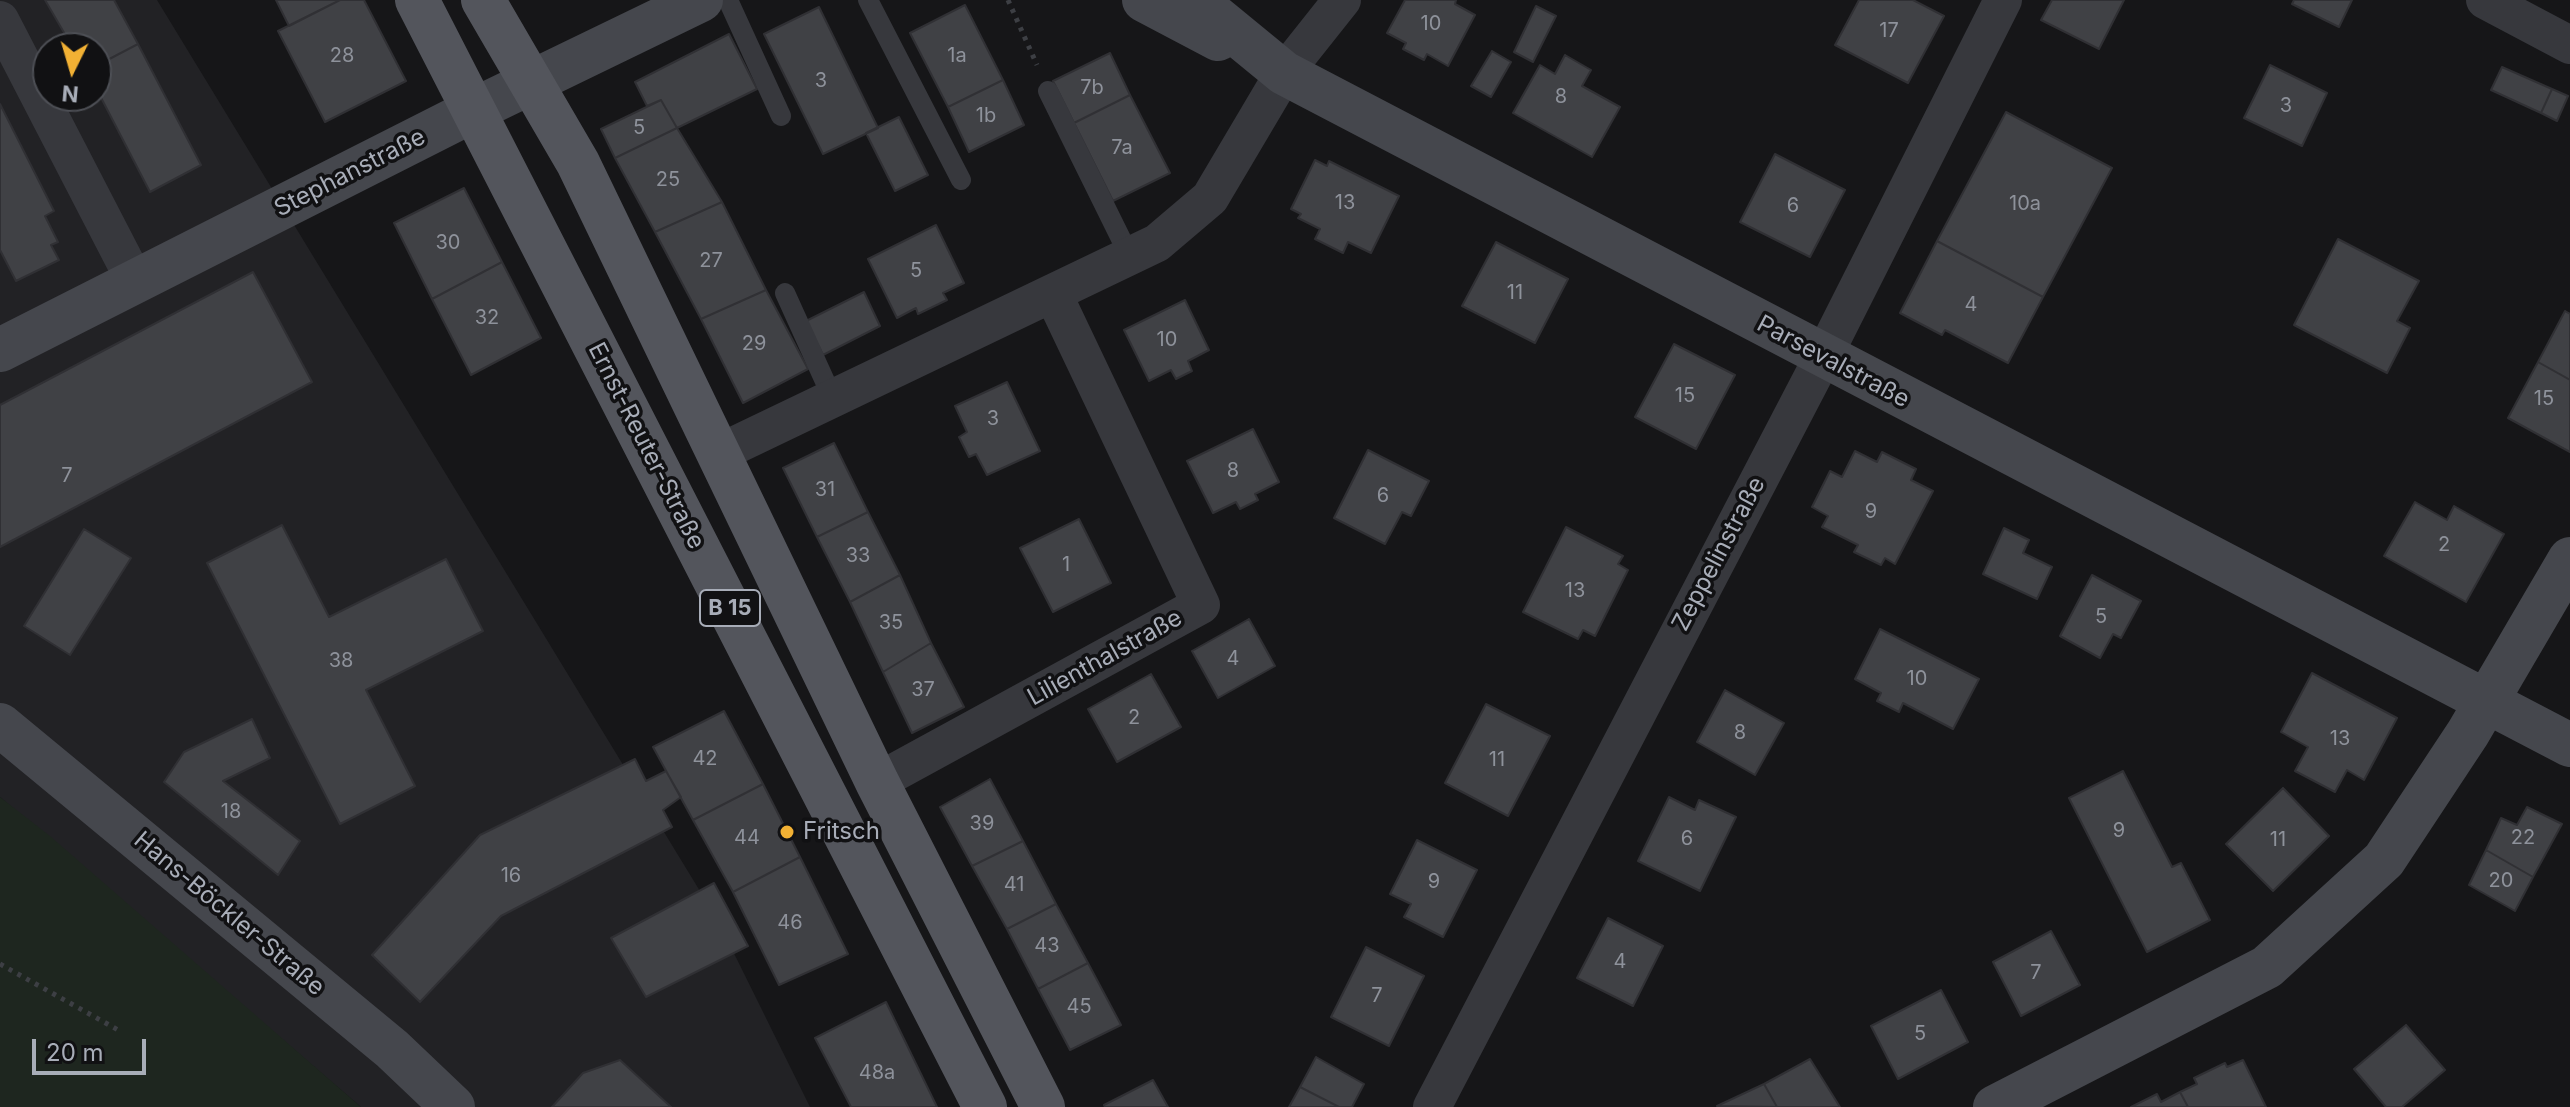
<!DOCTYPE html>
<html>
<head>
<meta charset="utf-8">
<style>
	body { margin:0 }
	#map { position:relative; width:2570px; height:1107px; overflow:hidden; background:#161618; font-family:Inter,sans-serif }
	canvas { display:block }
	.north { position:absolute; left:32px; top:32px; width:80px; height:80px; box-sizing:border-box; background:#111113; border:2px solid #4d4f55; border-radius:50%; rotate:185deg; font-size:22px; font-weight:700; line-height:32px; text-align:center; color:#a8adb8 }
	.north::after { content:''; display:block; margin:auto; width:28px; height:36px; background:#f2b134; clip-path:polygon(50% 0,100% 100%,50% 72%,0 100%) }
	.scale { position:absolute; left:32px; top:1039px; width:114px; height:36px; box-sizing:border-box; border:4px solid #a8adb8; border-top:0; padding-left:10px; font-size:24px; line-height:28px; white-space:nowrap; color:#a8adb8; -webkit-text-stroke:6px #111113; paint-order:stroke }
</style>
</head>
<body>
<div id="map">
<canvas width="2570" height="1107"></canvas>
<div class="north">N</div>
<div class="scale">20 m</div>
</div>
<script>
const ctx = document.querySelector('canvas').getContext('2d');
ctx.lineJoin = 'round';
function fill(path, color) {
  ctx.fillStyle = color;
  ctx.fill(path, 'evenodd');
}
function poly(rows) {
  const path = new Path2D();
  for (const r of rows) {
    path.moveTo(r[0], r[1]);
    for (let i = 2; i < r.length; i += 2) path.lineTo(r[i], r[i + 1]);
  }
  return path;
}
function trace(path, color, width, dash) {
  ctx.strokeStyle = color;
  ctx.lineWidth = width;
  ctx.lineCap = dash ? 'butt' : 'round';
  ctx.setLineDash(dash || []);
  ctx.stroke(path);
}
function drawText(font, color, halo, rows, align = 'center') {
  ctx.font = font + ' Inter,sans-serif';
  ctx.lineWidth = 7;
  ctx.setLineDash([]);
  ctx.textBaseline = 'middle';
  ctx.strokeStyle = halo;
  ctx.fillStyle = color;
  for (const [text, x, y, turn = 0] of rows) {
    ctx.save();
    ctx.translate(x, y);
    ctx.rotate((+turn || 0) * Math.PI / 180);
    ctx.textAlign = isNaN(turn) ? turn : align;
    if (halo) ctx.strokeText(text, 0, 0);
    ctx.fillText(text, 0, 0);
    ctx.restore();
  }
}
const built = poly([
	[0,0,157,0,717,919,810,1107,361,1107,0,797],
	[48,48,96,48,96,96,48,96]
]);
const green = poly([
	[0,797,50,836,361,1107,0,1107]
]);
const building = poly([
	[45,0,114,0,138,44,96,66,96,48,73,48,45,0],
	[276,0,340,0,289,26,276,0],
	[340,0,364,0,406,81,325,122,278,31,340,0],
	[1405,0,1456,0,1455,4,1475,15,1448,66,1427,54,1424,60,1403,49,1406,43,1387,33,1405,0],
	[1859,0,1913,0,1944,16,1908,83,1835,45,1859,0],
	[2052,0,2124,0,2099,49,2041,20,2052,0],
	[2294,0,2352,0,2339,27,2292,4,2294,0],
	[965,5,1003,80,948,107,910,33,965,5],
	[1536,6,1556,16,1533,62,1514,52,1536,6],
	[819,7,878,128,823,154,764,34,819,7],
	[729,34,757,89,677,128,661,100,647,106,635,82,729,34],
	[138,44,201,165,150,192,96,88,96,66,138,44],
	[1492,51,1511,62,1491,97,1471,86,1492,51],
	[1110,53,1130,95,1074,123,1053,81,1110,53],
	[1565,55,1591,70,1582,86,1620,107,1592,157,1513,113,1540,65,1555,74,1565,55],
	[2270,65,2327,93,2302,146,2244,118,2270,65],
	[2502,67,2552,89,2541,113,2491,90,2502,67],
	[1003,80,1024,125,969,152,948,107,1003,80],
	[2552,89,2568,96,2557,121,2541,113,2552,89],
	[1130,95,1170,173,1113,201,1074,123,1130,95],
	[661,100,677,128,615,158,601,129,661,100],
	[0,104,54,211,45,216,58,242,51,245,59,260,16,281,0,250,0,104],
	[2006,112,2112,168,2043,297,1937,241,2006,112],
	[899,117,928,175,895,191,866,133,899,117],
	[677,128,722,202,655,232,615,158,677,128],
	[1775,154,1845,190,1810,257,1740,222,1775,154],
	[1315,160,1327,166,1329,161,1399,196,1371,253,1348,242,1343,253,1315,239,1320,229,1298,218,1301,214,1291,209,1315,160],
	[464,188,502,262,432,299,394,223,464,188],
	[722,202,766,290,701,319,655,232,722,202],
	[936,225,964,283,943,293,947,300,918,314,916,308,897,318,868,259,936,225],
	[2338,239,2419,281,2397,321,2410,328,2387,373,2294,325,2338,239],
	[1937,241,2043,297,2008,363,1945,330,1942,335,1900,313,1937,241],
	[1496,242,1568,279,1535,343,1462,306,1496,242],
	[502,262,541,338,471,375,432,299,502,262],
	[253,272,312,382,0,547,0,405,253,272],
	[766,290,808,369,743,403,701,319,766,290],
	[864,292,880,326,823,355,806,321,864,292],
	[1185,300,1209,350,1188,361,1192,371,1176,379,1171,370,1149,381,1124,330,1185,300],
	[2565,311,2570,314,2570,380,2538,362,2565,311],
	[1674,344,1735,375,1696,449,1635,417,1674,344],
	[2538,362,2570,380,2570,452,2508,418,2538,362],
	[1007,382,1040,451,987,475,976,454,969,457,959,437,967,432,955,406,1007,382],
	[1253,429,1279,482,1255,494,1258,500,1240,509,1236,502,1213,513,1187,461,1253,429],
	[834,443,868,512,817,537,783,468,834,443],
	[1368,450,1429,481,1411,516,1402,512,1385,544,1334,518,1368,450],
	[1855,451,1877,462,1882,452,1916,469,1911,480,1933,491,1895,564,1885,558,1881,565,1854,552,1858,545,1822,527,1828,516,1812,507,1830,471,1842,477,1855,451],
	[2415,502,2447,520,2454,506,2504,534,2466,602,2384,556,2415,502],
	[868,512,900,575,850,602,817,537,868,512],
	[1079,519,1111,583,1053,612,1020,548,1079,519],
	[282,525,329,617,446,559,483,631,366,690,415,786,340,824,207,563,282,525],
	[1566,527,1623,556,1618,564,1628,570,1595,636,1583,630,1578,639,1523,612,1566,527],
	[2004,528,2029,540,2023,553,2052,567,2037,599,1983,574,2004,528],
	[84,529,131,558,70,655,24,626,84,529],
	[900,575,931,643,883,672,850,602,900,575],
	[2092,575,2141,601,2121,638,2113,634,2100,658,2060,636,2092,575],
	[1249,619,1275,666,1218,698,1192,651,1249,619],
	[1880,629,1979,679,1953,729,1903,703,1899,712,1877,701,1881,693,1855,679,1880,629],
	[931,643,964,707,912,733,883,672,931,643],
	[2312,673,2397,718,2364,780,2347,770,2335,792,2295,771,2308,747,2281,732,2312,673],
	[1151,674,1181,727,1117,762,1088,709,1151,674],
	[1725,690,1784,723,1755,775,1697,742,1725,690],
	[1486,704,1550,736,1508,816,1445,783,1486,704],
	[724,711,763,784,693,820,653,747,724,711],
	[252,719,270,758,223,781,300,841,278,875,164,782,184,752,252,719],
	[635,759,646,781,666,771,681,797,663,810,672,827,501,916,420,1002,372,955,480,835,635,759],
	[2123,771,2172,867,2181,863,2210,920,2147,952,2069,798,2123,771],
	[990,779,1023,841,972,866,940,807,990,779],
	[763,784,800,857,733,892,693,820,763,784],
	[2283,788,2329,836,2273,891,2226,844,2283,788],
	[1669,797,1695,810,1699,800,1736,817,1700,891,1638,861,1669,797],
	[2527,807,2562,824,2533,877,2486,850,2501,818,2517,825,2527,807],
	[1417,840,1477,870,1443,937,1404,917,1411,904,1390,894,1417,840],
	[1023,841,1056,904,1007,929,972,866,1023,841],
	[2486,850,2533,877,2515,911,2469,885,2486,850],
	[800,857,848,954,779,985,733,892,800,857],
	[714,883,748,946,646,997,611,938,714,883],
	[1056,904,1088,963,1038,989,1007,929,1056,904],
	[1608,918,1663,946,1633,1006,1577,978,1608,918],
	[2051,931,2080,985,2021,1016,1993,962,2051,931],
	[1366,947,1424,976,1389,1046,1331,1017,1366,947],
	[1088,963,1121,1025,1070,1050,1038,989,1088,963],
	[1941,990,1968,1042,1898,1079,1871,1026,1941,990],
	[886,1002,937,1107,851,1107,815,1038,886,1002],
	[2406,1025,2445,1070,2402,1107,2386,1107,2354,1069,2406,1025],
	[1316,1057,1364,1084,1352,1107,1339,1107,1300,1087,1316,1057],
	[1810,1059,1840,1107,1777,1107,1764,1084,1810,1059],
	[620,1060,671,1107,552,1107,583,1073,620,1060],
	[2243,1060,2266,1107,2188,1107,2180,1092,2197,1084,2194,1078,2225,1063,2227,1067,2243,1060],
	[1153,1080,1168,1107,1105,1107,1104,1105,1153,1080],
	[1764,1084,1777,1107,1717,1106,1764,1084],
	[1300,1087,1339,1107,1289,1107,1300,1087],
	[2180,1092,2188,1107,2131,1107,2157,1094,2161,1102,2180,1092]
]);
const path = poly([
	[1008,0,1037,65],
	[0,964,120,1031]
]);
const lane = poly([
	[728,0,781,116],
	[868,0,961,180],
	[1048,91,1130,257],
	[785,293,833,399]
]);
const street = poly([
	[2485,0,2570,45],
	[0,20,136,283],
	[719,453,1157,243,1210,198,1284,73,1342,0],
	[877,782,1201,605,1054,296],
	[1432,1107,1823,357,2003,0]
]);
const secondary = poly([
	[1144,0,1218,39],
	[1195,0,1284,73,2570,745],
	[0,350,474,110,701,0],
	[0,725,392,1049,453,1107],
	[1995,1107,2267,967,2384,860,2468,733,2570,559]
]);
const primary = poly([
	[417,0,985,1107],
	[483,0,578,163,877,782,1043,1107]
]);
const markers = [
	[787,832,8,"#f2b134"]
];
const numberNames = [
	["10",1431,24],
	["17",1889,31],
	["28",342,56],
	["1a",957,56],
	["3",821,81],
	["7b",1092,88],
	["8",1561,97],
	["3",2286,106],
	["1b",986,116],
	["5",639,128],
	["7a",1122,148],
	["25",668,180],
	["13",1345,203],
	["10a",2025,204],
	["6",1793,206],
	["30",448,243],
	["27",711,261],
	["5",916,271],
	["11",1515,293],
	["4",1971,305],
	["32",487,318],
	["10",1167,340],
	["29",754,344],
	["15",1685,396],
	["15",2544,399],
	["3",993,419],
	["8",1233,471],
	["7",67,476],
	["31",825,490],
	["6",1383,496],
	["9",1871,512],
	["2",2444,545],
	["33",858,556],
	["1",1066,565],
	["13",1575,591],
	["5",2101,617],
	["35",891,623],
	["4",1233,659],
	["38",341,661],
	["10",1917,679],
	["37",923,690],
	["2",1134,718],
	["8",1740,733],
	["13",2340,739],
	["42",705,759],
	["11",1497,760],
	["18",231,812],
	["39",982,824],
	["9",2119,831],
	["44",747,838],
	["22",2523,838],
	["6",1687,839],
	["11",2278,840],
	["16",511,876],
	["20",2501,881],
	["9",1434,882],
	["41",1014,885],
	["46",790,923],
	["43",1047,946],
	["4",1620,962],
	["7",2036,973],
	["7",1377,996],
	["45",1079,1007],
	["5",1920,1034],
	["48a",877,1073]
];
const shields = [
	[730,608,60]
];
const shieldNames = [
	["B 15",730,608]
];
const streetNames = [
	["Stephanstraße",350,173,-27],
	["Parsevalstraße",1833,362,28],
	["Ernst-Reuter-Straße",646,446,63],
	["Zeppelinstraße",1719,554,-62],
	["Lilienthalstraße",1105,658,-29],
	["Hans-Böckler-Straße",229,914,40]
];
const poiNames = [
	["Fritsch",803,832]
];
fill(built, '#222225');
fill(green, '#1e261f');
fill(building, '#404145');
trace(building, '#303034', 2);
trace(path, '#3d3f44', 5, [4, 6]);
trace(lane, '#37383d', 20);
trace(street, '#37383d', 38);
trace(secondary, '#45474d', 44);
trace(primary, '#53555c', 44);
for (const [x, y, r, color] of markers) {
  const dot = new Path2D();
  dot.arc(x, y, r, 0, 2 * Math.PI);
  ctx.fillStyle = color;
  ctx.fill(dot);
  trace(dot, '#111113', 3);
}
drawText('20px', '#8e929b', null, numberNames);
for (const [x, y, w] of shields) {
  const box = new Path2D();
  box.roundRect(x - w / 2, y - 18, w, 36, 6);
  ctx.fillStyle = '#111113';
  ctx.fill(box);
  trace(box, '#a8adb8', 2);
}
drawText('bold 22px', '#a8adb8', null, shieldNames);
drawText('24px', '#a8adb8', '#111113', streetNames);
drawText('24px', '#a8adb8', '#111113', poiNames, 'left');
</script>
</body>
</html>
